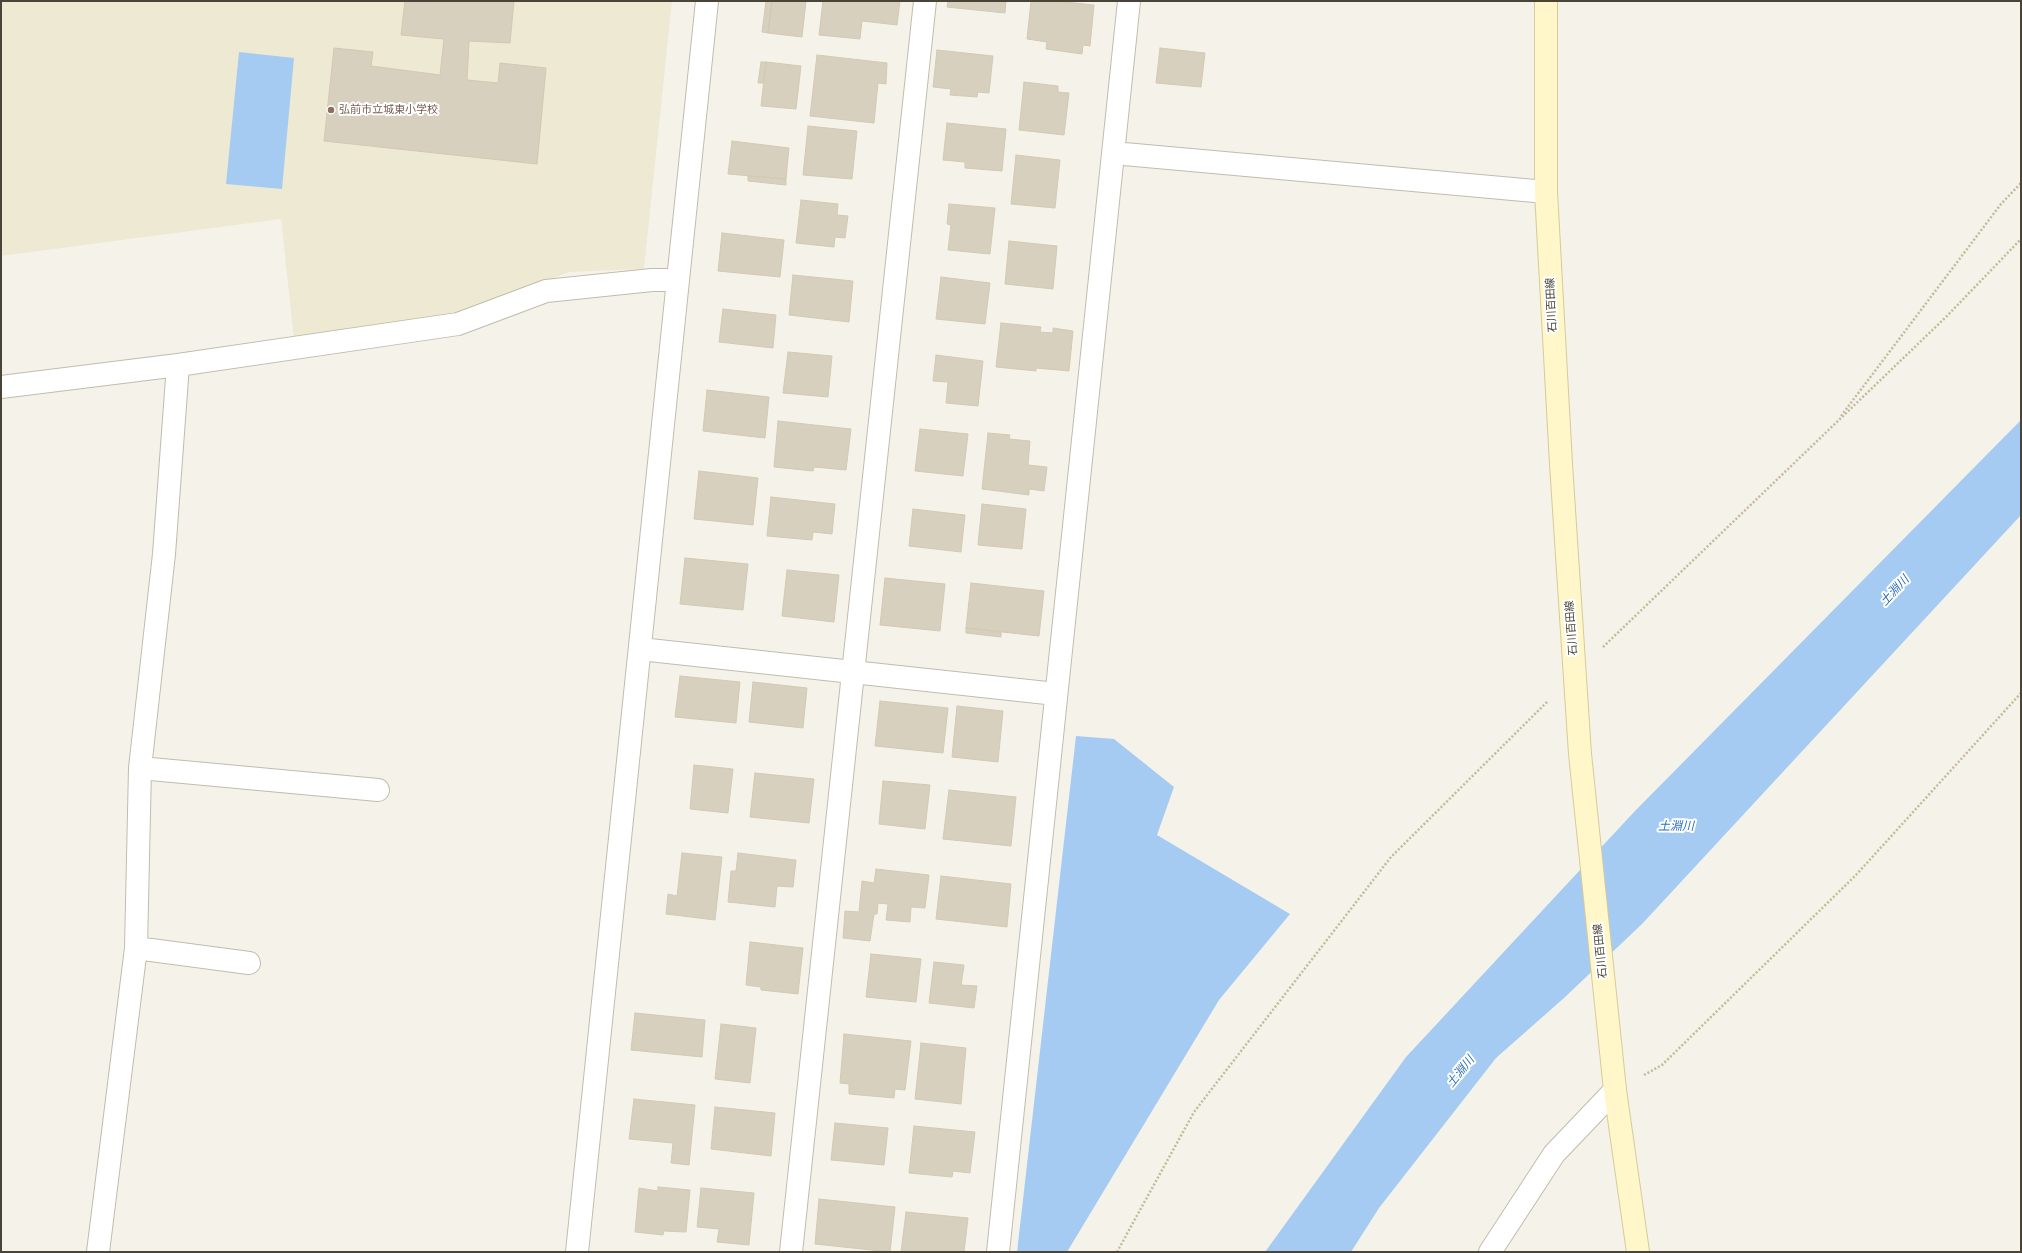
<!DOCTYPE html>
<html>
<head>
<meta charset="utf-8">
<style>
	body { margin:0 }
	#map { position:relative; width:2022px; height:1253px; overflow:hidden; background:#f5f3e9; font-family:Poppins,sans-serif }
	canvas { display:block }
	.frame { position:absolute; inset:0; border:2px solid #494437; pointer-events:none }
</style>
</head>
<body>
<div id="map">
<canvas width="2022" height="1253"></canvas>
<div class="frame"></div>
</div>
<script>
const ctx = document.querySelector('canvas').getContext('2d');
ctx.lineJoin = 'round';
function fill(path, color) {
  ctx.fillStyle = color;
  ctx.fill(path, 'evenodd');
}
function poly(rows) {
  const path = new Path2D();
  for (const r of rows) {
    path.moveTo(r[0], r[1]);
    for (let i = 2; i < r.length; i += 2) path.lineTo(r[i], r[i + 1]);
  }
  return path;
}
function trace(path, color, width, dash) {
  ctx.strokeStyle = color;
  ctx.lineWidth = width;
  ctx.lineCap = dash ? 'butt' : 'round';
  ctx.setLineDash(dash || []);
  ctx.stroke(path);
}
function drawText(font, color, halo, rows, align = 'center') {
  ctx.font = font + ' Poppins,"Noto Sans JP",sans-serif';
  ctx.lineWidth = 4;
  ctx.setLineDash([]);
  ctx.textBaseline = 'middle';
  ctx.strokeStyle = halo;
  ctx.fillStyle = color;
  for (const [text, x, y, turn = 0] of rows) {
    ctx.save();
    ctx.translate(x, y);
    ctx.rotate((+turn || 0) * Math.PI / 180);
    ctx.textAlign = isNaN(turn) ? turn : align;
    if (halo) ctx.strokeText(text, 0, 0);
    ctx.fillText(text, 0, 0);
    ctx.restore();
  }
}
const education = poly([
	[1,1,672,1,644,269,569,272,458,315,294,339,281,219,1,256]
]);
const water = poly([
	[239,52,294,58,282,189,226,184],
	[2021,420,2021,515,1642,924,1564,998,1496,1058,1379,1208,1351,1252,1265,1252,1406,1057,1634,812],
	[1076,736,1114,739,1174,787,1157,835,1290,914,1219,1000,1067,1252,1017,1252]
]);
const building = poly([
	[405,1,514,1,510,43,469,41,467,80,498,83,500,63,546,68,537,164,324,141,334,48,373,52,371,66,440,75,444,39,401,35,405,1],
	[766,1,772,1,768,33,762,32,766,1],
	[772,1,806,1,802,37,768,33,772,1],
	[823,1,900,1,897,25,862,21,860,39,819,35,823,1],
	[948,1,1006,1,1005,13,947,7,948,1],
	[1031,1,1056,1,1094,5,1090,46,1083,45,1082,54,1046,49,1047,42,1027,39,1031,1],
	[1160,48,1205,53,1201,87,1156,83,1160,48],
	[937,50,993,56,989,93,978,92,977,97,950,95,951,89,933,87,937,50],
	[817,55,887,63,886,84,878,83,874,123,810,116,817,55],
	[761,62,766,62,764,83,758,83,761,62],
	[766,62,801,66,796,109,761,106,766,62],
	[1024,82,1058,86,1058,92,1069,93,1064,135,1019,130,1024,82],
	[947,123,1006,129,1002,171,965,168,965,162,943,160,947,123],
	[808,126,857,131,852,179,803,175,808,126],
	[732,141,789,148,786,179,728,174,732,141],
	[1016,155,1060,160,1055,208,1011,204,1016,155],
	[748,176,786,179,786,185,748,181,748,176],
	[801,200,838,204,837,215,848,216,845,238,835,237,834,247,796,243,801,200],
	[949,204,995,208,990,254,948,250,951,225,947,224,949,204],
	[722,233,784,240,780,277,718,271,722,233],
	[1009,241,1057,246,1053,289,1005,284,1009,241],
	[793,275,853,281,849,322,789,315,793,275],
	[941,277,990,283,985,324,936,319,941,277],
	[723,309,776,315,773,348,719,342,723,309],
	[1001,323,1041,327,1040,332,1053,333,1053,328,1073,331,1069,371,1036,368,1036,371,996,367,1001,323],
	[788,352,832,356,828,397,783,393,788,352],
	[936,355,983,361,978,406,946,403,948,382,933,381,936,355],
	[707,390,769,397,765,438,703,431,707,390],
	[778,421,851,429,846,470,814,467,813,471,774,467,778,421],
	[920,429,968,434,963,476,915,471,920,429],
	[988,433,1010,435,1009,439,1030,441,1028,465,1047,467,1044,491,1029,489,1029,495,982,489,988,433],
	[699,471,758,478,753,525,694,519,699,471],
	[771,497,835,504,832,534,813,532,812,540,767,536,771,497],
	[982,504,1026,509,1022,549,978,545,982,504],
	[913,509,965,515,961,552,909,546,913,509],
	[685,558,748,564,743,610,680,604,685,558],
	[787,570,839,575,834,622,782,616,787,570],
	[885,578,945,584,940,631,880,625,885,578],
	[971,583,1044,591,1039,636,966,628,971,583],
	[966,628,1001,632,1001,637,966,633,966,628],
	[680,676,740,682,736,723,675,717,680,676],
	[753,682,807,688,803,728,749,722,753,682],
	[880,701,948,708,943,753,875,746,880,701],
	[957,706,1003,711,998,762,952,757,957,706],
	[694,765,733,769,728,813,690,809,694,765],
	[755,773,814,779,809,823,750,817,755,773],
	[883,781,930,785,925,829,879,824,883,781],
	[949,790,1016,797,1011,846,943,839,949,790],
	[682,853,722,857,715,920,666,914,668,894,677,896,682,853],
	[738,853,796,860,793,887,777,886,775,907,728,902,731,871,736,871,738,853],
	[876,869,929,875,925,908,911,907,910,922,886,920,888,904,878,903,877,914,874,914,870,941,843,938,845,911,859,912,862,881,874,883,876,869],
	[941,876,1011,884,1007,927,936,919,941,876],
	[750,942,803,948,798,994,761,990,761,987,746,985,750,942],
	[871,954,921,959,916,1002,866,997,871,954],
	[934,962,964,965,961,985,977,986,974,1008,929,1003,934,962],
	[635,1013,705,1020,702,1057,631,1050,635,1013],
	[721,1024,756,1028,750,1083,715,1079,721,1024],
	[844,1034,911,1041,905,1090,895,1089,894,1098,849,1094,849,1084,840,1083,844,1034],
	[921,1043,966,1048,961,1104,915,1099,921,1043],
	[634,1099,695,1105,689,1165,671,1163,673,1143,629,1139,634,1099],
	[715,1107,775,1113,771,1156,711,1149,715,1107],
	[835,1123,888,1128,884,1165,831,1160,835,1123],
	[914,1126,975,1132,970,1173,953,1171,952,1177,909,1173,914,1126],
	[658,1187,690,1190,686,1232,664,1231,663,1235,635,1232,639,1188,658,1191,658,1187],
	[701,1188,754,1193,749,1245,717,1242,719,1229,697,1227,701,1188],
	[819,1199,895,1207,890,1252,815,1244,819,1199],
	[906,1212,968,1218,964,1252,901,1252,906,1212]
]);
const path = poly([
	[1841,416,2001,204,2021,183],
	[1603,647,1947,316,2021,239],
	[1644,1075,1662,1065,1856,875,2021,693],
	[1117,1252,1194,1112,1391,857,1547,702]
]);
const minor = poly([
	[1113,153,1546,192],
	[1,387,178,365,458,324,546,291,652,280,678,280],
	[640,649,1056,694],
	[140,768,378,790],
	[136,948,249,963],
	[98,1252,136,948,140,768,164,554,178,365],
	[577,1252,707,1],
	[791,1252,925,1],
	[998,1252,1129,1],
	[1490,1252,1554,1154,1615,1090]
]);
const secondary = poly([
	[1546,1,1546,192,1561,464,1580,754,1615,1090,1638,1252]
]);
const markers = [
	[331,110,4,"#8d6e63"]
];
const educationNames = [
	["弘前市立城東小学校",339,110]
];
const streetNames = [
	["石川百田線",1552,305,-93],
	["石川百田線",1572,628,-94],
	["石川百田線",1601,951,-96]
];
const waterNames = [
	["土淵川",1895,591,-47],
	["土淵川",1676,827],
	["土淵川",1461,1072,-51]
];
fill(education, '#eee9d3');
fill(water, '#a5cbf2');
fill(building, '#d7d0be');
trace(building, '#d2c9b1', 1);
trace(minor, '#c1bcac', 24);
trace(secondary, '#d6cb99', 24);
trace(path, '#c3b99c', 2.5, [2, 2]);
trace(minor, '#fff', 22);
trace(secondary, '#fff7c9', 22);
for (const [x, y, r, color] of markers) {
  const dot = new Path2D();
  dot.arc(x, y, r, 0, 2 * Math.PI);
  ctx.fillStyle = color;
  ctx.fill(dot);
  trace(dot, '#fff', 1.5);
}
drawText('11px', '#785e54', '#fff', educationNames, 'left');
drawText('11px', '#494437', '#fff', streetNames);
drawText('italic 12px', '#2d70b9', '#fff', waterNames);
</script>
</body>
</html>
